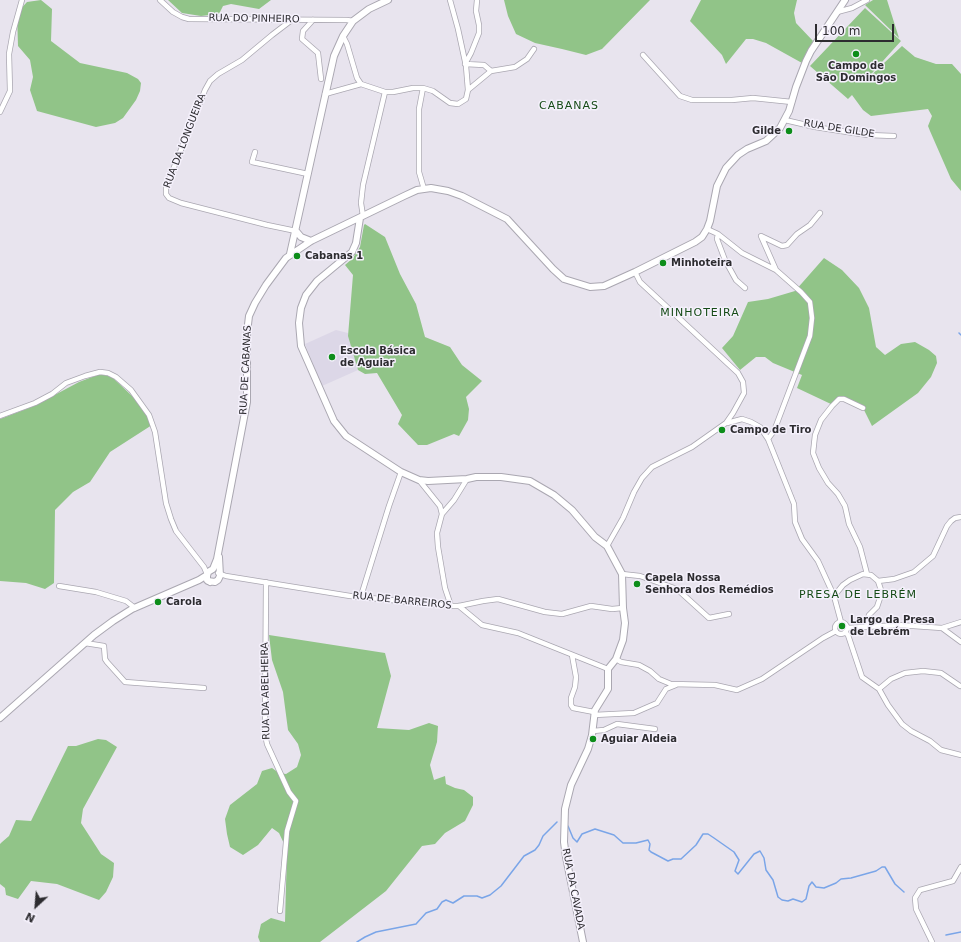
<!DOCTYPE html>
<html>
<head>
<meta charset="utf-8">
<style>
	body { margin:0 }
	#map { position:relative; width:961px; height:942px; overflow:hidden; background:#e8e4ee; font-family:"DejaVu Sans",sans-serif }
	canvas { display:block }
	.north { position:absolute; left:16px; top:886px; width:40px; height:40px; -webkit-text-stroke:3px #f5f1fc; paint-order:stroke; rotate:206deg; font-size:11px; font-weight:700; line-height:16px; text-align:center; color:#2d2c30 }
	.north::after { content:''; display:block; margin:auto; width:14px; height:18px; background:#2d2c30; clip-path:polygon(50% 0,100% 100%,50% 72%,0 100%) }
	.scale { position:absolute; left:815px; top:24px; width:79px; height:18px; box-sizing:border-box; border:2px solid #2d2c30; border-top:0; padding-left:5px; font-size:12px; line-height:14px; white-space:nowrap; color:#2d2c30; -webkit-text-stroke:3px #f5f1fc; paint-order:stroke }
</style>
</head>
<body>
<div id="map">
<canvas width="961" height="942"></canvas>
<div class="north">N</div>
<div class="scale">100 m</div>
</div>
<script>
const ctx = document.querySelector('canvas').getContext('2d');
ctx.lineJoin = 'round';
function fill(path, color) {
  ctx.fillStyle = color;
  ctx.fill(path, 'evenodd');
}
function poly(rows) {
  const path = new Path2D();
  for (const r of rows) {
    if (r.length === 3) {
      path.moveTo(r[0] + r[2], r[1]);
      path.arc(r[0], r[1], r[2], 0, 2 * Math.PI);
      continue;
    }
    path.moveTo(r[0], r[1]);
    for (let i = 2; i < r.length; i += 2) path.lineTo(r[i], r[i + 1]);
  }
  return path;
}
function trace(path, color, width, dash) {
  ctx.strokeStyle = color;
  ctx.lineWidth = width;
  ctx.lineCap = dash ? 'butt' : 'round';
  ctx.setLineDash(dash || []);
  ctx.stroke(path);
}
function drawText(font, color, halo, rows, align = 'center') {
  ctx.font = font + ' "DejaVu Sans",sans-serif';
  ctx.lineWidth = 3;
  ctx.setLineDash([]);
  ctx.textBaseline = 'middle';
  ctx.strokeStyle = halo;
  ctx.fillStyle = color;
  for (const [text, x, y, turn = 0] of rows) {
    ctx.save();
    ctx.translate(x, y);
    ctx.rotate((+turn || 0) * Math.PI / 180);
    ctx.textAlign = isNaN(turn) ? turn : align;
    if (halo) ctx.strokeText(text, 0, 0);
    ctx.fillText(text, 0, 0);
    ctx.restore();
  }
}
const built = poly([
	[336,330,348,333,358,370,322,386,305,344]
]);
const green = poly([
	[41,0,52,9,51,41,80,63,127,73,138,79,141,83,140,91,136,100,123,118,115,123,96,127,37,111,30,90,33,77,30,60,18,46,17,13,27,2],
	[168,0,271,0,259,9,231,4,223,6,219,14,201,16,182,13],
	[504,0,650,0,602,49,586,55,562,49,535,43,516,34,508,16],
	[701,0,797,0,794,13,796,23,813,41,802,63,766,43,753,39,746,39,726,64,722,55,690,21],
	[873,0,887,0,899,38,865,5],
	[865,8,901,41,864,82,902,46,915,57,936,64,952,64,961,74,961,191,951,179,930,131,928,126,932,116,928,109,871,116,863,110,852,95,848,99,810,66],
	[365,224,385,237,400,274,416,304,425,337,450,347,462,365,482,381,466,397,469,409,468,420,459,436,454,434,427,445,418,445,398,424,402,415,377,373,365,374,358,370,348,336,353,275,345,265,353,258,360,247,364,225],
	[824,258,842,270,859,288,869,308,876,347,885,355,901,344,915,342,929,350,936,356,937,363,931,377,918,393,872,426,862,406,842,396,833,405,797,388,802,375,773,363,765,357,756,357,740,370,722,348,733,336,748,302,768,299,795,291],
	[100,374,112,377,130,394,151,416,152,425,110,452,90,482,73,492,55,510,54,583,45,589,26,583,0,581,0,419,34,406,79,382],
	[269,635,385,653,391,676,377,728,409,730,429,723,438,726,437,742,430,765,434,780,445,776,446,784,455,788,464,790,473,797,473,805,465,821,445,833,435,844,422,846,386,891,320,942,260,942,258,937,261,924,271,918,285,922,287,850,279,833,272,828,258,845,243,855,230,847,227,834,225,819,230,805,257,784,262,771,272,768,279,773,286,774,297,767,301,755,298,744,288,730,283,692,272,660],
	[98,739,106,740,117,747,83,809,81,823,101,854,114,863,113,877,106,892,99,900,57,884,31,881,18,899,6,895,5,888,0,884,0,844,2,842,9,836,16,820,31,821,68,746,76,746]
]);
const stream = poly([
	[959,333,961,335],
	[568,826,573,838,577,842,582,834,595,829,614,835,623,843,636,843,648,840,650,844,649,850,651,852,668,861,673,859,681,859,696,845,703,834,708,834,714,838,734,852,739,860,735,871,738,874,754,854,760,851,764,858,766,870,773,880,778,897,782,900,788,901,793,899,802,902,806,899,809,886,812,882,816,887,824,888,836,883,841,879,851,878,876,871,882,867,885,867,895,884,904,892],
	[946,935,961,932],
	[357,942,365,937,376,932,416,924,426,913,437,909,442,902,446,900,453,903,464,896,477,896,482,898,490,895,501,886,524,856,535,850,539,845,543,836,557,822]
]);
const street = poly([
	[160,0,173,12,182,17,189,19,347,20,353,21],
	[837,12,852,8,867,0],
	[293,19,272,35,242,60,218,74,210,81,205,90,166,187,166,194,169,198,181,203,267,225,296,231],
	[313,20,303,31,302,39,318,53,321,79],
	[343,36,347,44,357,78,361,84,385,92,393,92,413,88,423,88,433,91,450,103,458,104,466,99,468,90,466,66,458,29,450,0],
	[643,55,680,96,692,100,732,100,753,98,792,102],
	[465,64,471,53,479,33,479,25,476,11,477,0],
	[465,64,484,65,491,71],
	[423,88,419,109,419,172,424,189],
	[468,90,491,71,515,67,527,59,534,49],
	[325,94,361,84],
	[0,112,10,91,9,54,13,32,22,0],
	[785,120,815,127,847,132,868,135,894,136],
	[255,152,252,162,308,174],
	[363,216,361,203,363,185,385,92],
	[707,229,718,234,742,253,776,270,801,292,810,302,812,318,810,336,774,431,768,439],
	[718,234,717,239,725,260,736,280,745,288],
	[776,270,761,236,782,246,787,245,797,234,810,225,820,213],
	[863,408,844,399,839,399,832,406,821,420,815,435,813,453,819,468,828,483,838,494,845,506,849,524,860,547,867,574],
	[0,416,35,403,52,394,66,383,85,376,100,372,108,373,116,377,131,390,149,415,155,432,166,503,171,519,176,531,204,567,207,574],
	[727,423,742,419,751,422,760,427,768,439,794,504,795,522,802,539,818,561,834,596,841,622],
	[419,480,440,506,442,514],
	[607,546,623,518,634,492,642,478,652,467,692,447,726,423,733,413,744,393,743,382,738,373,640,282,635,272],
	[218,573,226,576,350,596,451,606,459,606,483,601,498,599,545,612,562,614,591,606,612,609,623,608],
	[622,574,640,576,677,589,709,618,729,614],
	[878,581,894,579,914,572,933,556,947,526,951,521,955,518,961,517],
	[266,582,265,734,267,744,289,792,296,801,287,831,280,911],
	[59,586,96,592,126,601,135,608],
	[361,596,389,506,401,472],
	[834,596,843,585,850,580,863,574,871,575,878,581,881,590,880,598,877,607,869,615,866,623,869,627],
	[451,606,445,588,438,547,437,533,442,514,454,500,467,479],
	[459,606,482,625,518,633,608,669],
	[841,628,6],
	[847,628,899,625,942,628,961,642],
	[942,628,961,622],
	[845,632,848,635,862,677,879,689,888,705,902,724,911,731,930,741,941,750,961,755],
	[85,643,104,646,105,659,107,662,125,682,204,688],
	[572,655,576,677,575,687,571,698,571,705,573,708,594,712],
	[616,659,621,662,639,665,650,671,659,679,671,684,715,685,737,690,762,679,823,638,836,631],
	[879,689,891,679,905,673,923,671,941,673,960,686],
	[594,715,634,713,657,703,666,689,676,685],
	[593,731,604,730,617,724,655,729],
	[932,942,916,909,915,898,920,890,953,881,961,867]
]);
const secondary = poly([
	[360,218,356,243,352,252,317,281,306,295,301,308,299,323,301,346,334,421,346,436,401,472,419,480,428,481,467,479,476,477,501,477,530,481,554,495,572,510,595,537,607,546,622,574,623,608,625,623,623,640,616,659,608,669,608,689,595,710,592,735,588,749,571,785,565,809,564,842,566,857,583,942],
	[296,231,301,237,311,241],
	[290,254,334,56,343,36,353,21,369,9,388,0],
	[208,581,215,582,218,580,220,576,219,557],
	[210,582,207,580,207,576,208,572,213,569,217,559,247,402,247,333,249,316,255,303,266,285,286,258,311,241,404,196,417,190,431,188,448,191,462,196,507,219,553,269,564,279,590,287,604,286,635,272,695,242,702,237,707,229,710,221,717,186,726,168,738,155,747,149,766,141,780,128,789,111,796,87,806,61,811,51,845,0],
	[0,718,94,635,113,621,132,609,199,580,207,575]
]);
const markers = [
	[856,54,4,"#0d8d1a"],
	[789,131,4,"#0d8d1a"],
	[297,256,4,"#0d8d1a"],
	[663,263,4,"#0d8d1a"],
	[332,357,4,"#0d8d1a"],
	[722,430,4,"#0d8d1a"],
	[637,584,4,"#0d8d1a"],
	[158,602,4,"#0d8d1a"],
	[842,626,4,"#0d8d1a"],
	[593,739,4,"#0d8d1a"]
];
const streetNames = [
	["RUA DO PINHEIRO",254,19,1],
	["RUA DE GILDE",839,129,9],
	["RUA DA LONGUEIRA",185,141,-69],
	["RUA DE CABANAS",246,370,-87],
	["RUA DE BARREIROS",402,601,6],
	["RUA DA ABELHEIRA",266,691,-91],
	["RUA DA CAVADA",573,889,79]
];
const poiNames = [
	["Campo de",856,66,"center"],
	["São Domingos",856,78,"center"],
	["Gilde",781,131,"right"],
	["Cabanas 1",305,256],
	["Minhoteira",671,263],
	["Escola Básica",340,351],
	["de Aguiar",340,363],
	["Campo de Tiro",730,430],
	["Capela Nossa",645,578],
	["Senhora dos Remédios",645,590],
	["Carola",166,602],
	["Largo da Presa",850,620],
	["de Lebrém",850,632],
	["Aguiar Aldeia",601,739]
];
const neighbourhoodNames = [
	["CABANAS",569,106],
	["MINHOTEIRA",700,313],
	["PRESA DE LEBRÉM",858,595]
];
fill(built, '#dcd7e7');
fill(green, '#91c488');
trace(stream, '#7aa5e8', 1.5);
trace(street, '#aaa7b1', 6);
trace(secondary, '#aaa7b1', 8);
trace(street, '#fff', 4.5);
trace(secondary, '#fff', 6);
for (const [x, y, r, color] of markers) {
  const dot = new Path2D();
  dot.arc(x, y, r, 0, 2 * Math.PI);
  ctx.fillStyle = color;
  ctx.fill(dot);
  trace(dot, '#f5f1fc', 1.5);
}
drawText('10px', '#2d2c30', '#f5f1fc', streetNames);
drawText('bold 10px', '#2d2c30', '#f5f1fc', poiNames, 'left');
ctx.letterSpacing = '1px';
drawText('11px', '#164b17', '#f5f1fc', neighbourhoodNames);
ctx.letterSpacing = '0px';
</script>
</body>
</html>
